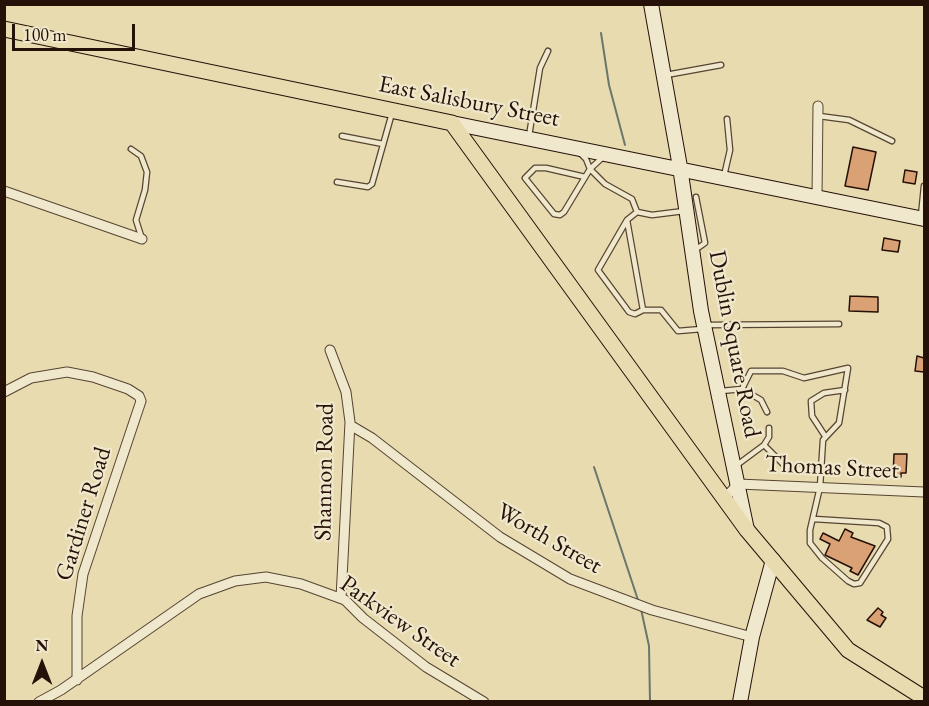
<!DOCTYPE html>
<html>
<head>
<meta charset="utf-8">
<style>
	body { margin:0 }
	#map { position:relative; width:929px; height:706px; overflow:hidden; background:#e8dbb0; font-family:"EB Garamond",serif }
	canvas { display:block }
	.frame { position:absolute; inset:0; border:6px solid #251108; pointer-events:none }
	.north { position:absolute; left:12px; top:634px; width:60px; height:60px; -webkit-text-stroke:4px #f0e8cc; paint-order:stroke; rotate:0deg; font-size:16px; font-weight:700; line-height:24px; text-align:center; color:#251108 }
	.north::after { content:''; display:block; margin:auto; width:21px; height:27px; background:#251108; clip-path:polygon(50% 0,100% 100%,50% 72%,0 100%) }
	.scale { position:absolute; left:12px; top:24px; width:123px; height:27px; box-sizing:border-box; border:3px solid #251108; border-top:0; padding-left:8px; font-size:18px; line-height:21px; white-space:nowrap; color:#251108; -webkit-text-stroke:4px #f0e8cc; paint-order:stroke }
</style>
</head>
<body>
<div id="map">
<canvas width="929" height="706"></canvas>
<div class="frame"></div>
<div class="north">N</div>
<div class="scale">100 m</div>
</div>
<script>
const ctx = document.querySelector('canvas').getContext('2d');
ctx.lineJoin = 'round';
function poly(rows) {
  const path = new Path2D();
  for (const r of rows) {
    path.moveTo(r[0], r[1]);
    for (let i = 2; i < r.length; i += 2) path.lineTo(r[i], r[i + 1]);
  }
  return path;
}
function trace(path, color, width, dash) {
  ctx.strokeStyle = color;
  ctx.lineWidth = width;
  ctx.lineCap = dash ? 'butt' : 'round';
  ctx.setLineDash(dash || []);
  ctx.stroke(path);
}
function fill(path, color) {
  ctx.fillStyle = color;
  ctx.fill(path, 'evenodd');
}
function drawText(font, color, halo, rows, align = 'center') {
  ctx.font = font + ' "EB Garamond",serif';
  ctx.lineWidth = 4.5;
  ctx.setLineDash([]);
  ctx.textBaseline = 'middle';
  ctx.strokeStyle = halo;
  ctx.fillStyle = color;
  for (const [text, x, y, turn = 0] of rows) {
    ctx.save();
    ctx.translate(x, y);
    ctx.rotate((+turn || 0) * Math.PI / 180);
    ctx.textAlign = isNaN(turn) ? turn : align;
    if (halo) ctx.strokeText(text, 0, 0);
    ctx.fillText(text, 0, 0);
    ctx.restore();
  }
}
const stream = poly([
	[601,33,609,85,625,145],
	[594,467,638,600],
	[641,609,649,646,650,702]
]);
const building = poly([
	[853,147,876,152,868,190,845,186,853,147],
	[905,170,917,172,915,184,903,182,905,170],
	[884,238,900,241,898,252,882,250,884,238],
	[850,296,878,297,878,312,849,311,850,296],
	[917,356,924,358,924,372,915,371,917,356],
	[894,454,907,454,906,473,901,473,901,477,893,477,894,454],
	[845,529,853,533,851,537,875,546,858,575,850,571,852,568,825,555,830,544,820,539,823,533,839,541,845,529],
	[878,608,883,612,881,615,886,618,880,627,867,620,878,608]
]);
const lane = poly([
	[666,75,721,65],
	[819,116,849,120,892,141],
	[342,136,383,144],
	[529,136,540,68,548,51],
	[131,149,141,156,147,172,145,190,136,220,142,239],
	[581,154,586,159,590,169,603,157],
	[724,176,730,150,727,119],
	[585,177,546,168,535,168,525,178,554,214,560,215,564,212,590,169,605,184,632,199,637,212],
	[337,182,368,187,372,184,392,113],
	[684,211,652,215,637,212,627,220,643,310,661,310,678,331,702,329],
	[921,216,924,186],
	[627,220,598,270,629,312,635,314,643,310],
	[695,250,705,243,696,197],
	[707,325,839,324],
	[742,389,761,400,767,412],
	[721,391,742,389,751,371,783,371,804,378,848,368,839,423,823,440,820,487,810,530,810,543,822,558,848,581,854,584,860,583,888,539,887,527,879,523,814,519],
	[825,436,812,416,811,401,824,393,845,390],
	[764,445,769,437,769,428],
	[737,465,764,445,786,467,820,471]
]);
const street = poly([
	[4,191,142,239],
	[817,196,818,106],
	[330,350,346,392,350,422,341,598],
	[4,392,31,378,67,372,93,377,128,389,139,396,141,401,83,574,77,616,77,680],
	[350,425,372,438,500,537,570,579,652,610,752,637],
	[725,498,738,484,924,492],
	[39,702,61,690,199,594,235,581,266,577,301,584,345,600,363,618,426,667,484,702]
]);
const secondary = poly([
	[651,4,680,167,701,311,747,530],
	[452,123,924,219],
	[740,702,752,637,773,560]
]);
const primary = poly([
	[4,29,452,123,747,530,848,650,924,698]
]);
const streetNames = [
	["East Salisbury Street",469,102,11],
	["Dublin Square Road",734,344,79],
	["Thomas Street",832,468,3],
	["Shannon Road",325,472,-89],
	["Gardiner Road",84,514,-73],
	["Worth Street",549,539,30],
	["Parkview Street",400,622,35]
];
trace(stream, '#6a766e', 2);
fill(building, '#daa175');
trace(building, '#251108', 1.5);
trace(lane, '#564432', 7);
trace(street, '#564432', 11);
trace(secondary, '#251108', 16);
trace(primary, '#251108', 17);
trace(lane, '#f0e8cc', 4.5);
trace(street, '#f0e8cc', 9);
trace(secondary, '#f0e8cc', 14);
trace(primary, '#e8dbb0', 15);
drawText('24px', '#251108', '#f0e8cc', streetNames);
</script>
</body>
</html>
